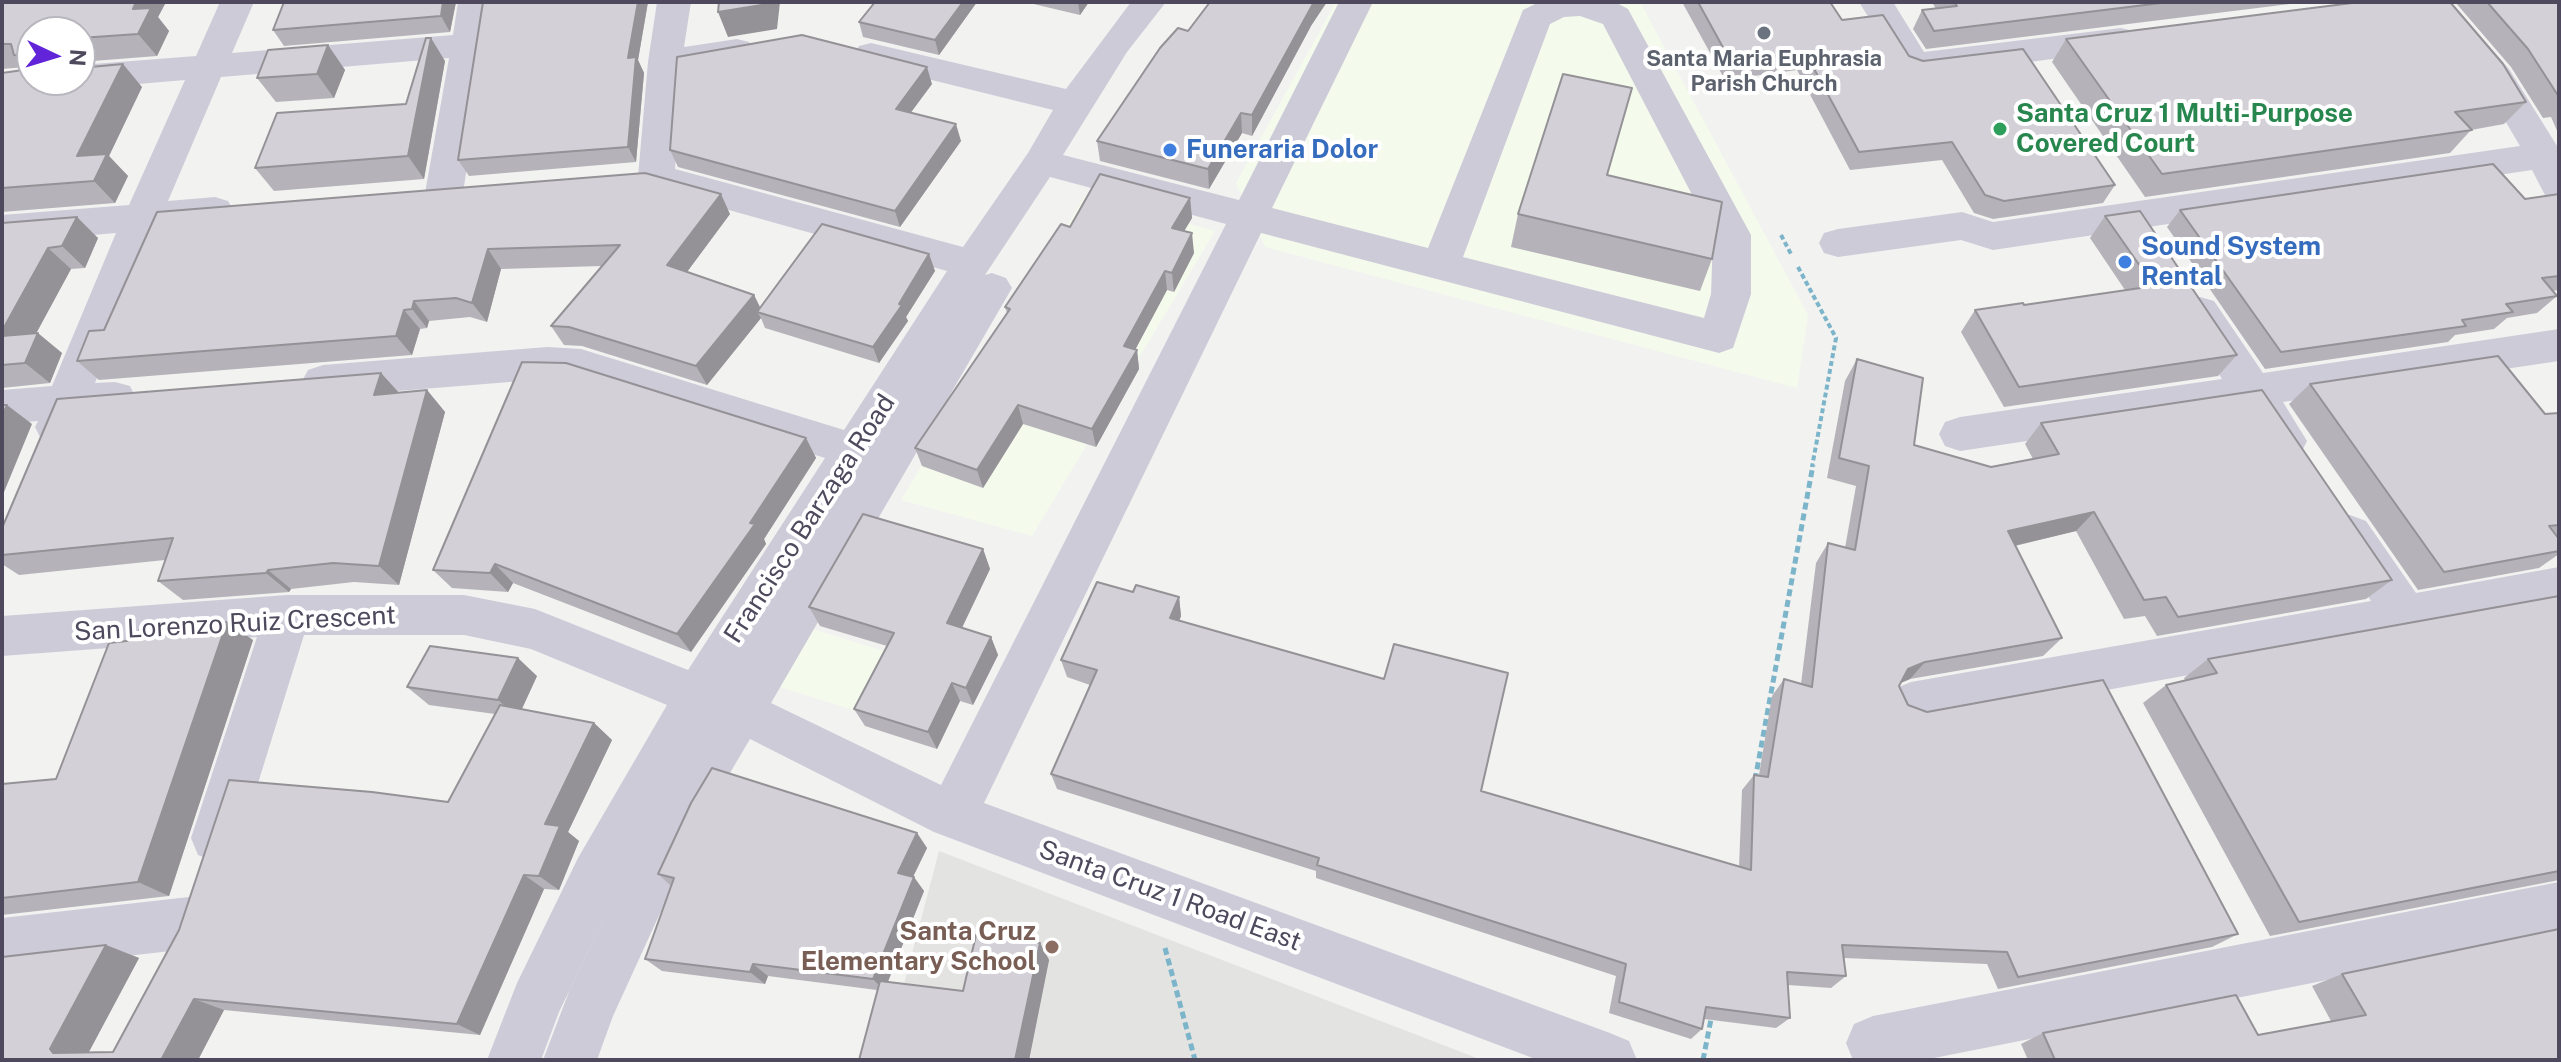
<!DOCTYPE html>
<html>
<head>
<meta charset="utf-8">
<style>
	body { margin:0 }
	#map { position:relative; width:2561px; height:1062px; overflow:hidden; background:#f2f2f0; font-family:"Public Sans",sans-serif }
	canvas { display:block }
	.frame { position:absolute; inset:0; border:4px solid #4e495d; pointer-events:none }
	.north { position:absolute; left:16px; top:16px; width:80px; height:80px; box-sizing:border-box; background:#fff; border:2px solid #b8b6be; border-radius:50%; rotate:94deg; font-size:22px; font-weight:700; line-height:32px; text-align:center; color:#4e495d }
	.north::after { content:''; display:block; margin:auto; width:28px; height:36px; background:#6124d9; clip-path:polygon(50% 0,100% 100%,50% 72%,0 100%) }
</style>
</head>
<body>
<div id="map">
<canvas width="2561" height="1062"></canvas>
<div class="frame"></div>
<div class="north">N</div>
</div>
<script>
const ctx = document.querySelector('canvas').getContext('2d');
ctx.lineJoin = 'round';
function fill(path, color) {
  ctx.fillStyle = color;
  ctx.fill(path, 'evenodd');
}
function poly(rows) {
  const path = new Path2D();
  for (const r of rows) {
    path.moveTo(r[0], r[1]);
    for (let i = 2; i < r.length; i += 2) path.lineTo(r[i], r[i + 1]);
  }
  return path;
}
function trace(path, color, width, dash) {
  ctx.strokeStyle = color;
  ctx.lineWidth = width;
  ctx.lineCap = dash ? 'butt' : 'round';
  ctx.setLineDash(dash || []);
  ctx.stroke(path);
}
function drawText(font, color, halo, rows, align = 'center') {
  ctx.font = font + ' "Public Sans",sans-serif';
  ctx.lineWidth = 8;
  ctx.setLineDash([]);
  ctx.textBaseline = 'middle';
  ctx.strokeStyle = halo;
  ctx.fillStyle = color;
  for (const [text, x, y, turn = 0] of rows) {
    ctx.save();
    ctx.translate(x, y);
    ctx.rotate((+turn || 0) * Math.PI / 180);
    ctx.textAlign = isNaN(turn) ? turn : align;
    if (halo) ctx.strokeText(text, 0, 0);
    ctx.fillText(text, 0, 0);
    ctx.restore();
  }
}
const commercial = poly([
	[1336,2,1640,2,1808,315,1797,388,1265,247,1236,183],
	[1085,196,1215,231,1032,536,901,500],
	[809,628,897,655,866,714,777,686]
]);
const education = poly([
	[939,851,1482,1060,884,1060]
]);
const pathFar1 = poly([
	[1781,235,1791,254],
	[1798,267,1836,338,1812,467]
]);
const path = poly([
	[1755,780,1813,465],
	[1165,948,1195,1060],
	[1703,1060,1712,1014]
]);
const minor = poly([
	[220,2,254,2,232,53,453,35,458,2,492,2,463,193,457,202,444,206,431,202,425,193,449,58,221,77,168,201,215,197,228,201,234,211,228,221,215,225,156,230,95,383,115,382,130,386,136,398,130,410,115,414,81,417,71,439,56,444,41,439,35,427,38,421,2,424,2,390,52,386,116,233,2,243,2,215,129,205,185,80,80,89,68,85,64,80,80,80,80,65,196,56,220,2],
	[657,2,691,2,684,47,737,39,749,42,754,50,749,58,682,71,675,169,963,247,1028,153,1053,110,859,62,854,54,859,46,871,43,1066,89,1131,2,1166,2,1127,52,1063,155,1239,200,1339,2,1373,2,1272,208,1428,248,1523,10,1539,2,1615,2,1628,9,1751,235,1751,294,1733,348,1719,353,1261,233,984,803,1610,1033,1629,1041,1637,1060,1538,1060,934,832,750,739,704,817,613,1016,597,1060,543,1060,570,989,633,859,559,1012,541,1060,487,1060,517,983,578,858,667,705,531,649,464,635,304,635,241,838,234,855,216,862,198,855,191,838,257,637,2,656,2,616,287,595,464,595,535,609,688,670,825,458,581,381,547,379,323,397,308,392,302,381,308,370,323,365,547,347,581,349,844,430,947,271,643,186,638,177,648,62,657,2],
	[1580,16,1603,24,1713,235,1711,294,1704,318,1463,257,1550,24,1564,17,1580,16],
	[1050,177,1226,224,941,785,771,703,1012,288,1006,278,992,273,985,275,1050,177],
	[1859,2,1893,2,1924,52,2121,28,2133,31,2138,39,2133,47,2121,50,1915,77,1903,73,1859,2],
	[2416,2,2451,2,2509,69,2559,149,2559,201,2546,197,2532,170,1993,250,1961,240,1838,257,1824,253,1819,243,1824,233,1838,229,1962,212,1993,222,2520,146,2484,85,2416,2],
	[2200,297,2214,301,2263,373,2559,329,2559,361,2283,402,2307,441,2301,453,2286,458,2271,453,2242,409,1960,451,1945,446,1939,434,1945,422,1960,417,2222,379,2180,312,2186,301,2200,297],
	[2350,515,2366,521,2416,593,2559,567,2559,607,1911,726,1894,719,1887,704,1894,689,1911,682,2371,601,2328,534,2334,521,2350,515],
	[2559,882,2559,934,1924,1060,1853,1060,1846,1043,1854,1024,1873,1016,2559,882],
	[189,897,207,905,215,923,207,941,189,949,2,970,2,918,189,897]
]);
const wall = poly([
	[2,2,166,2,158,17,169,31,157,56,80,62,80,32,32,32,32,80,142,87,109,156,128,176,115,203,2,212,2,73,28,69,25,67,2,69],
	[456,2,450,32,284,46,273,30],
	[483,2,648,2,638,60,644,73,636,162,469,176,458,160],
	[977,2,939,55,863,37,859,22],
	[1025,2,1089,2,1080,15],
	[1682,2,1830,2,1842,20,1909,56,2115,185,2103,203,1993,219,1974,213,1942,160,1850,170,1797,70,1725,80],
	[1932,2,2306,2,1926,49,1913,29,1922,10,1936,9],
	[2455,2,2559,2,2559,135,2551,117,2543,118,2511,67],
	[1311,26,1252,136,1242,133,1209,189,1100,161,1097,141,1188,31],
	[2066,39,2526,102,2504,124,2471,130,2450,153,2145,197,2052,62],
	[328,45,345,70,334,98,276,102,257,78],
	[445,61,424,179,274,191,255,168,406,104],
	[932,84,910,113,961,141,900,227,678,167,670,150],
	[1608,176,1712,259,1700,291,1511,247,1518,214],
	[2559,194,2559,290,2552,291,2557,296,2537,313,2507,318,2494,329,2455,335,2448,342,2265,369,2167,227,2180,210,2525,199],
	[1190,198,1192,218,1184,231,1194,253,1174,292,1167,290,1135,350,1137,350,1139,369,1096,447,1023,424,983,488,922,466,915,448,1007,313,1005,307,1070,227],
	[157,212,730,214,687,272,754,295,760,308,929,254,935,271,906,317,908,321,879,363,765,328,761,318,707,385,582,346,564,345,551,326,602,266,501,269,487,322,470,317,429,321,427,328,420,329,412,355,99,380,77,361,104,330],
	[2105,216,2237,355,2218,376,2004,407,1961,332,1975,310,2024,305,2125,290,2090,238],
	[2,223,98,238,85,268,71,269,36,333,62,353,50,383,2,388],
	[1857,359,1914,445,1991,467,2033,459,2025,444,2041,423,2392,580,2366,599,2157,636,2145,616,2124,619,2076,531,2015,546,2062,638,2043,656,1910,679,1901,683,1899,686,1908,705,2238,934,2212,947,1998,989,1987,964,1844,958,1846,976,1831,988,1788,985,1790,1018,1776,1028,1704,1019,1702,1029,1691,1039,1609,1013,1616,976,1316,878,1316,871,1057,789,1051,774,1090,685,1067,677,1061,660,1133,592,1179,597,1181,616,1179,621,1481,791,1739,867,1742,790,1754,775,1759,775,1772,696,1784,679,1801,684,1816,563,1828,543,1845,548,1856,486,1827,478,1845,381],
	[381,373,399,393,427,390,445,412,399,585,354,582,291,589,289,592,183,600,158,581,165,560,19,575,2,564,2,528],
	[2310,384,2545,414,2559,413,2559,554,2539,568,2418,590,2289,404],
	[806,438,816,458,764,539,766,544,691,652,513,583,508,592,452,588,433,570],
	[983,549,990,569,962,628,991,637,998,655,973,705,960,701,937,749,865,726,854,709,887,646,820,626,809,607],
	[2559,596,2559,880,2270,936,2143,703,2166,685,2185,680,2184,678,2208,659],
	[253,640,169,896,2,915,2,784,56,779],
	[537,676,522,709,594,723,612,740,568,832,579,841,559,890,544,889,480,1035,224,1010,198,1060,2,1060,106,945,139,958,89,1052,113,1052,448,802,495,714,429,705,407,687],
	[917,833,927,848,913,877,924,891,888,982,963,991,1040,943,1049,960,1029,1060,859,1060,877,990,768,976,765,984,662,971,645,959,671,886,658,874],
	[2342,974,2559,1060,2028,1060,2021,1044,2043,1033,2258,1035,2331,1021,2312,986]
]);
const shadedWall = poly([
	[136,2,166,2,158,17,169,31,157,56,138,34,133,9],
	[443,2,456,2,450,32,441,16],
	[638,2,648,2,638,60,644,73,636,162,628,147,628,58],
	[768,2,780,2,777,29,728,37,718,12],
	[963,2,977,2,939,55,935,40],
	[1078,2,1089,2,1080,15],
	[1314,2,1327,2,1311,26,1252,136,1252,115],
	[431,38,445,61,424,179,408,156],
	[328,45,345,70,334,98,317,74],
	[123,64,142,87,109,156,128,176,115,203,94,181,77,156],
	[927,67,932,84,901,126,896,109],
	[1241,113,1242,133,1209,189,1208,169],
	[956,124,961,141,900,227,895,211],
	[721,194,730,214,678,284,667,265],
	[1190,198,1192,218,1174,248,1172,228],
	[77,217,98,238,85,268,62,246],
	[1192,233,1194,253,1174,292,1172,273],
	[48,248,71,269,24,356,2,338,2,331],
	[488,249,501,269,487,322,472,303],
	[929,254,935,271,906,317,908,321,879,363,873,347],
	[1165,271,1167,290,1127,365,1124,346],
	[754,295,763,313,757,312,761,318,707,385,696,366],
	[414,301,429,321,427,328,412,309],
	[404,310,420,329,412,355,396,336],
	[38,333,62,353,50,383,25,363],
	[1137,350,1139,369,1096,447,1092,429],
	[381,373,400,394,374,395],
	[427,390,445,412,399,585,379,566],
	[7,405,32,424,2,497,2,416],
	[1018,405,1023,424,983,488,977,470],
	[806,438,816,458,764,539,766,544,691,652,677,634],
	[2094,512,2076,531,1992,551,2008,531],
	[983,549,990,569,955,642,947,623],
	[495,564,513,583,508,592,490,573],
	[268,570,291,589,289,592,266,573],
	[1179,597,1181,616,1173,637,1170,618],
	[227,622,253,640,169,896,138,882],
	[991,637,998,655,973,705,966,688],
	[518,658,537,676,518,717,498,700],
	[1925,662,1910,679,1893,686,1908,669],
	[952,683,960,701,937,749,928,732],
	[594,723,612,740,568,832,579,841,559,890,539,876,545,824],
	[917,833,927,848,908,887,898,873],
	[524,875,544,889,480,1035,457,1024],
	[914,877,924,891,884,991,873,979],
	[1040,943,1049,960,1029,1060,1015,1060],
	[106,945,139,958,85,1059,53,1053,50,1049],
	[753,964,768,976,765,984,750,972],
	[194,999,224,1010,198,1060,161,1060]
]);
const building = poly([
	[2,2,136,2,133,9,151,8,138,34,80,38,80,32,32,32,32,57,14,55,11,44,2,44,2,2],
	[284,2,443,2,441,16,273,30,284,2],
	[483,2,638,2,628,58,636,57,628,147,458,160,483,2],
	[719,2,768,2,768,4,718,12,719,2],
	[875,2,963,2,935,40,859,22,875,2],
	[1210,2,1314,2,1252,115,1241,113,1208,169,1097,141,1160,48,1178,28,1188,31,1210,2],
	[1698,2,1830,2,1842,20,1883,15,1909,56,1923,61,2023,49,2115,185,2004,201,1985,195,1952,142,1859,152,1805,52,1731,62,1698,2],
	[1954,2,2169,2,1934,31,1922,10,1957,6,1954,2],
	[2360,2,2450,2,2503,64,2526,102,2455,112,2472,130,2162,174,2066,39,2360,2],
	[2487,2,2559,2,2559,97,2528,49,2487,2],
	[802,35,927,67,896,109,956,124,895,211,670,150,677,57,802,35],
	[426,38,431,38,408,156,255,168,277,113,406,104,426,38],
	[328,45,317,74,257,78,268,50,328,45],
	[123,64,77,156,107,154,94,181,2,188,2,73,30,69,32,67,32,80,80,80,80,68,123,64],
	[1563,74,1632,88,1607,175,1722,202,1712,259,1518,214,1563,74],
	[2493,164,2525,199,2559,194,2559,276,2542,278,2557,296,2506,304,2513,312,2462,320,2466,326,2281,352,2180,210,2493,164],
	[645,173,721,194,667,265,754,295,696,366,569,327,551,326,620,245,488,249,472,303,456,298,414,301,412,309,404,310,396,336,77,361,89,331,104,330,157,212,645,173],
	[1100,174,1190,198,1172,228,1192,233,1172,273,1165,271,1124,346,1137,350,1092,429,1018,405,977,470,915,448,1010,309,1005,307,1061,224,1070,227,1100,174],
	[2140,211,2237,355,2019,387,1975,310,2023,303,2024,305,2154,286,2105,216,2140,211],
	[77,217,62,246,48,248,2,331,2,223,77,217],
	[822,224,929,254,899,304,902,305,873,347,757,312,822,224],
	[38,333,25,363,2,365,2,336,38,333],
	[2498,356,2545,414,2559,413,2559,525,2549,526,2559,539,2559,551,2444,572,2310,384,2498,356],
	[1857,359,1923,378,1914,445,1991,467,2059,454,2041,423,2262,390,2392,580,2178,617,2166,597,2144,600,2094,512,2008,531,2062,638,1925,662,1908,669,1899,686,1908,705,1927,712,2103,680,2238,934,2018,977,2007,952,1842,945,1846,976,1787,972,1790,1018,1706,1007,1702,1029,1619,1002,1626,964,1317,865,1319,858,1051,774,1097,670,1061,660,1097,582,1133,592,1136,585,1179,597,1170,618,1384,679,1394,644,1508,673,1481,791,1751,870,1754,775,1768,777,1784,679,1812,687,1828,543,1855,550,1869,466,1839,458,1857,359],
	[522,362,566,363,806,438,750,523,755,524,677,634,495,564,490,573,433,570,522,362],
	[381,373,374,395,427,390,379,566,333,563,268,570,266,573,158,581,173,538,2,555,2,528,57,399,381,373],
	[2,405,7,405,2,416,2,405],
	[863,514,983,549,947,623,991,637,966,688,952,683,928,732,854,709,894,633,809,607,863,514],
	[2559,596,2559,871,2299,922,2166,685,2217,673,2208,659,2559,596],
	[227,622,138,882,2,898,2,784,56,779,109,643,135,640,140,628,227,622],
	[430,646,518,658,498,700,407,687,430,646],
	[500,705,594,723,545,824,560,826,539,876,524,875,457,1024,194,999,161,1060,2,1060,2,957,106,945,50,1049,53,1053,113,1052,179,930,229,780,372,792,448,802,500,705],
	[712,768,917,833,898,873,914,877,873,979,753,964,750,972,645,959,674,878,658,874,691,803,712,768],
	[2559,929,2559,1060,2055,1060,2043,1033,2236,995,2258,1035,2366,1015,2342,974,2559,929],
	[976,935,1040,943,1015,1060,859,1060,880,981,963,991,976,935]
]);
const markers = [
	[1764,33,8,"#6b7280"],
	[2000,129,8,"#2e9e5b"],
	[1170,150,8,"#3f7fe0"],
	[2125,262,8,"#3f7fe0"],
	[1052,947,8,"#8d6e63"]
];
const farWorshipnames = [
	["Santa Maria Euphrasia",1764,59],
	["Parish Church",1764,84]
];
const leisureNames = [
	["Santa Cruz 1 Multi-Purpose",2016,114],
	["Covered Court",2016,144]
];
const shopNames = [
	["Funeraria Dolor",1186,150],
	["Sound System",2141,247],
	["Rental",2141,277]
];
const streetNames = [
	["Francisco Barzaga Road",810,519,-57],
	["San Lorenzo Ruiz Crescent",235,624,-3],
	["Santa Cruz 1 Road East",1170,896,20]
];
const educationNames = [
	["Santa Cruz",1036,932],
	["Elementary School",1036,962]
];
fill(commercial, '#f4fbec');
fill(education, '#e3e3e2');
trace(pathFar1, '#7cb4c9', 4, [5, 3]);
trace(path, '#7cb4c9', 5, [7, 4]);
fill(minor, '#cecbd9');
fill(wall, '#b5b3b9');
fill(shadedWall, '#949296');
fill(building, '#d3d0d7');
trace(building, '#949296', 2);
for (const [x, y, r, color] of markers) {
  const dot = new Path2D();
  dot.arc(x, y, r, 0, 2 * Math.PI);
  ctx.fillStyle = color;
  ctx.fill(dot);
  trace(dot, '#fff', 3);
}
drawText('bold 22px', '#5b616d', '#fff', farWorshipnames);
drawText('bold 26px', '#27864d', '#fff', leisureNames, 'left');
drawText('bold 26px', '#366cbe', '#fff', shopNames, 'left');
drawText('26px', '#4e495d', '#fff', streetNames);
drawText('bold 26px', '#785e54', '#fff', educationNames, 'right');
</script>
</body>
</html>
